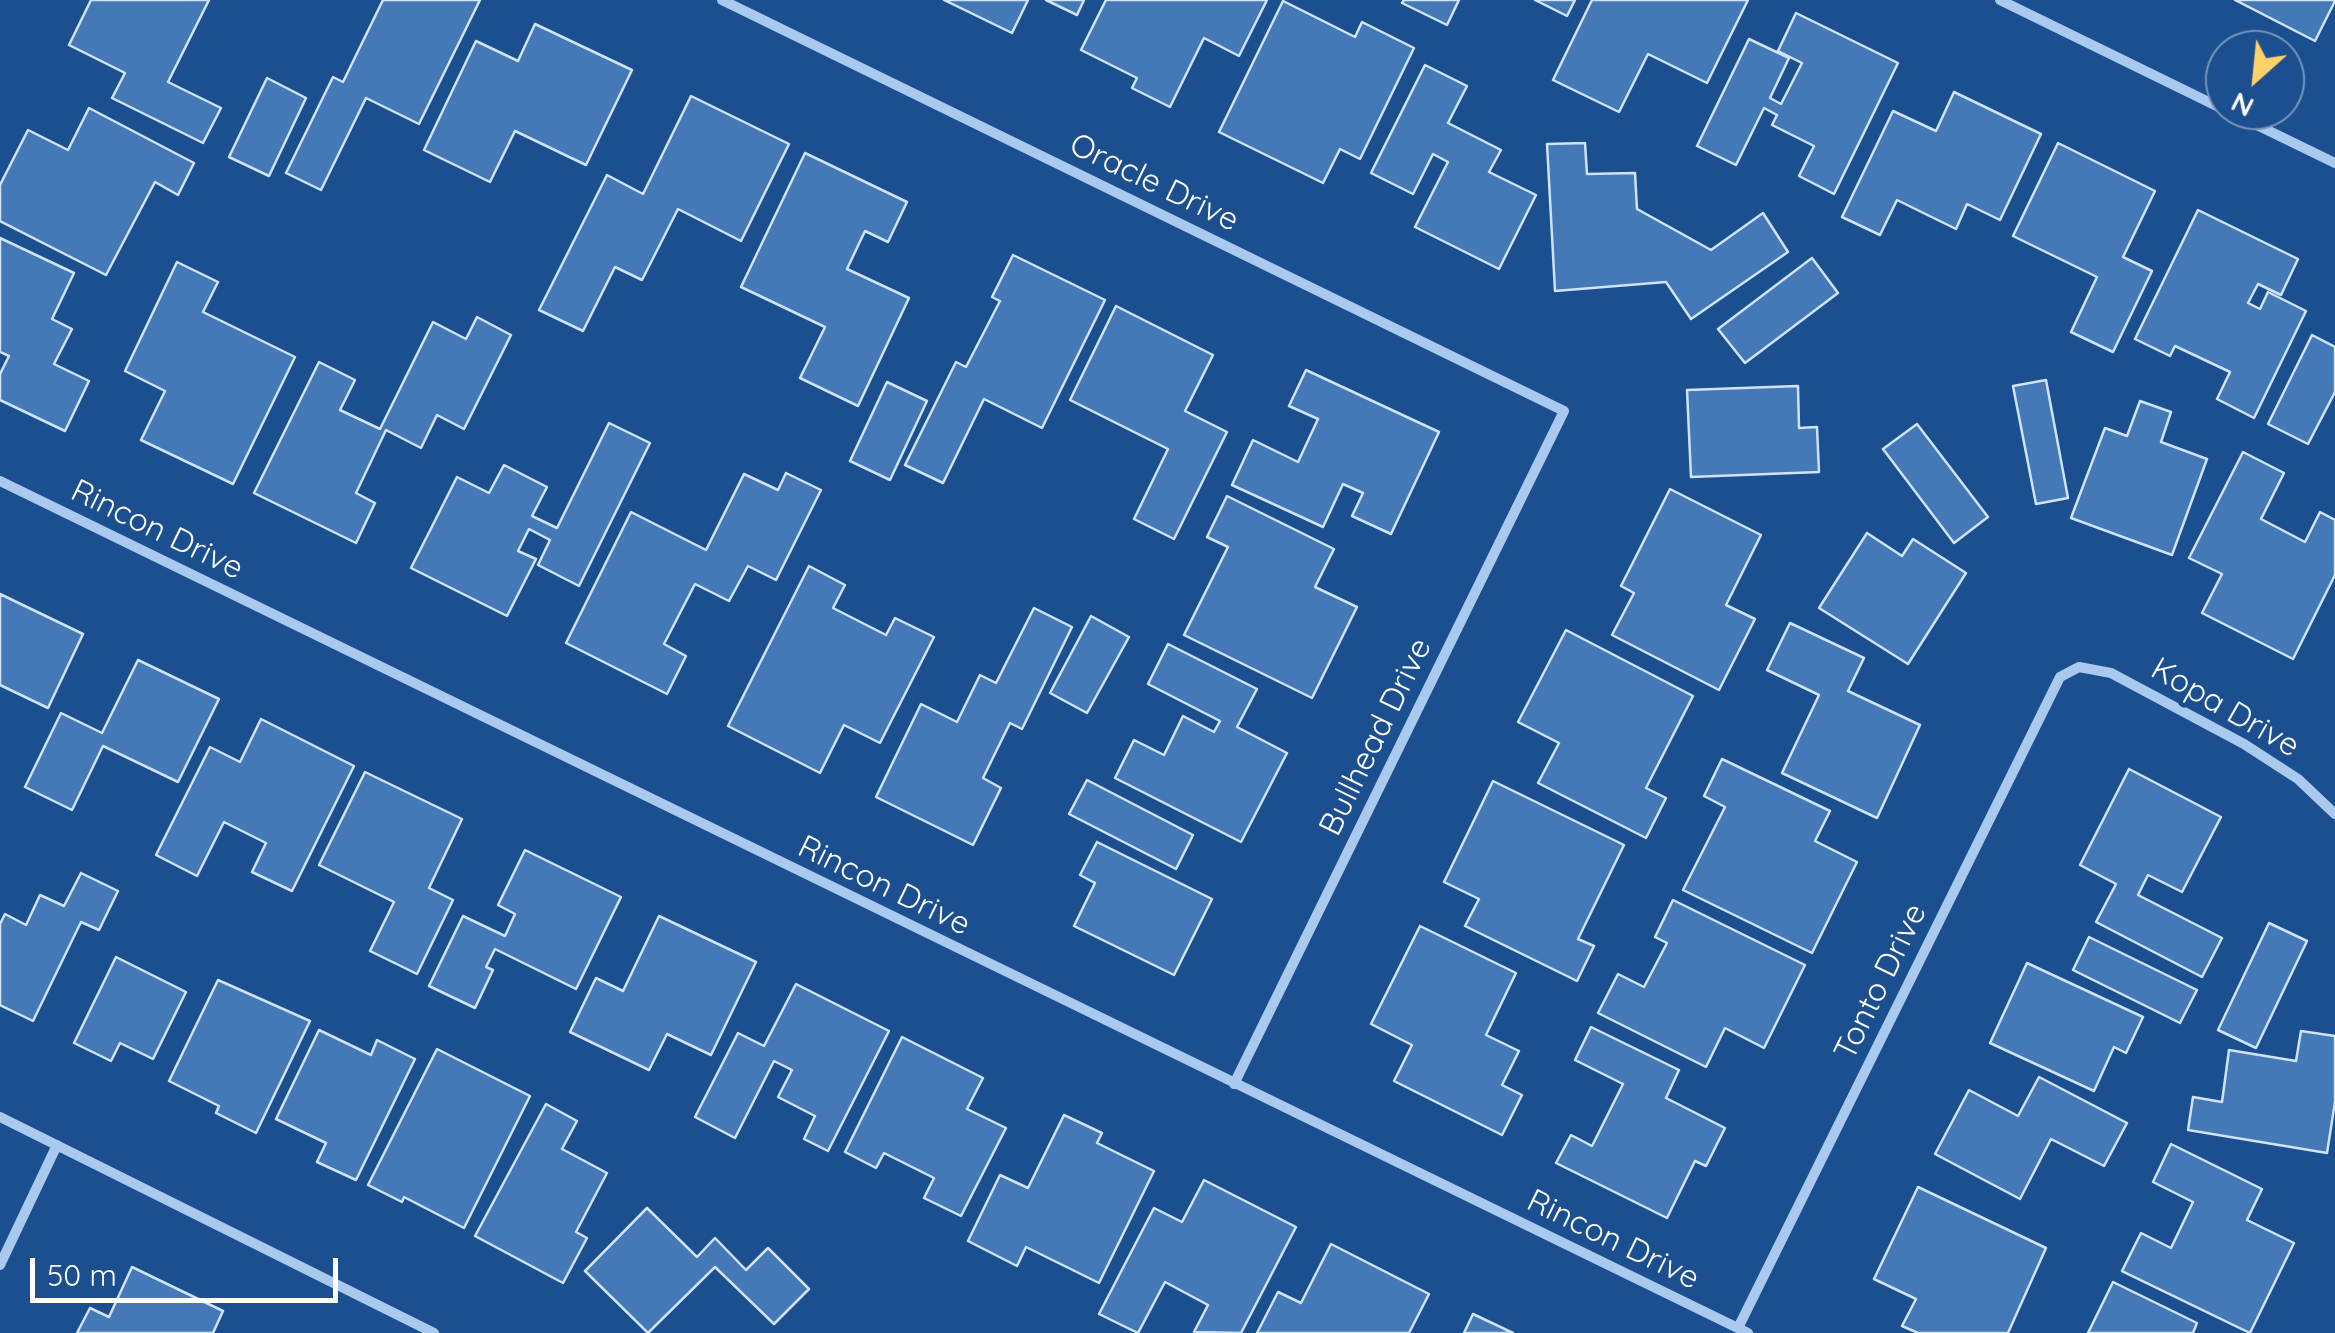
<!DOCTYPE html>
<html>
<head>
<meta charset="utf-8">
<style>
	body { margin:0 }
	#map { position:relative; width:2335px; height:1333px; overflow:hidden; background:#1b4f8f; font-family:Quicksand,sans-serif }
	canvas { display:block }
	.north { position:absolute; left:2205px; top:30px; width:100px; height:100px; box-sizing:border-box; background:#1b4f8f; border:2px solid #7695bc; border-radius:50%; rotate:207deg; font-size:28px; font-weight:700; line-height:40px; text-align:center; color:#fff }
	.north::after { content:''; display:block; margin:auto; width:35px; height:45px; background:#ffd166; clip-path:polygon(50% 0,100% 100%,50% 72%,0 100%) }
	.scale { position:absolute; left:30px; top:1258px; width:308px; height:45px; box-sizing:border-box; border:5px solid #fff; border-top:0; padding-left:12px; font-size:30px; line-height:35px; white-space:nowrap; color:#fff; -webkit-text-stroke:8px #1b4f8f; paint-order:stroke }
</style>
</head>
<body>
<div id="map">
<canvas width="2335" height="1333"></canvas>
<div class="north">N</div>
<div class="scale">50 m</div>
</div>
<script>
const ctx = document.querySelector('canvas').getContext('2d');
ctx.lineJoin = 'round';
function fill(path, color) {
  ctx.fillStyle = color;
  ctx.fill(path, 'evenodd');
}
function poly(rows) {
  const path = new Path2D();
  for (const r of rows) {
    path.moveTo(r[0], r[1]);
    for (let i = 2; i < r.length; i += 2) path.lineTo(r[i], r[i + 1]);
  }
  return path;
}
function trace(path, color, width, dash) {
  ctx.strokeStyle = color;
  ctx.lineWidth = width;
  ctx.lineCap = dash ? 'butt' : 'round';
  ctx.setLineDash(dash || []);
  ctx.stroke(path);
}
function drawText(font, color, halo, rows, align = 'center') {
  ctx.font = font + ' Quicksand,sans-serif';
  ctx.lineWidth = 10;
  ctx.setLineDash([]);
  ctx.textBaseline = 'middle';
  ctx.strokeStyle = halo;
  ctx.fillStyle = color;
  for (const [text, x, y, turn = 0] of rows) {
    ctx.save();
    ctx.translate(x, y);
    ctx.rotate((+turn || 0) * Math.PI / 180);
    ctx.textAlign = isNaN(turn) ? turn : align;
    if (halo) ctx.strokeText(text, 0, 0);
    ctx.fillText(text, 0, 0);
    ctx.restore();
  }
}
const building = poly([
	[91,0,209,0,168,82,221,108,203,143,112,98,125,73,69,45,91,0],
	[383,0,480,0,419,124,366,98,321,190,286,173,333,77,343,82,383,0],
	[944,0,1028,0,1012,33,944,0],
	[1046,0,1084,0,1077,15,1046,0],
	[1106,0,1267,0,1239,56,1204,38,1170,107,1132,88,1137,78,1081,50,1106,0],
	[1404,0,1459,0,1447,25,1402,3,1404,0],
	[1535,0,1575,0,1567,16,1535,0],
	[1592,0,1748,0,1707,83,1648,54,1619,112,1553,80,1592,0],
	[2235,0,2335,0,2335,1,2315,41,2235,0],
	[1283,1,1355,37,1362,22,1414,48,1360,159,1340,149,1323,183,1219,132,1283,1],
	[1796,13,1898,63,1834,194,1799,176,1814,146,1772,125,1777,115,1764,108,1736,165,1697,146,1749,39,1789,58,1770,98,1781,104,1802,63,1778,51,1796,13],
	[535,24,632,70,586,165,515,131,490,182,424,150,476,41,518,61,535,24],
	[1425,65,1467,86,1448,123,1501,150,1489,172,1536,195,1499,269,1415,227,1448,162,1433,154,1413,194,1371,173,1425,65],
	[267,78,306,98,269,176,229,157,267,78],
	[1954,92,2041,134,2000,220,1967,204,1956,229,1897,200,1880,235,1842,217,1893,111,1936,131,1954,92],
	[691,96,789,144,741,241,678,209,642,280,615,267,583,331,539,310,607,175,643,194,691,96],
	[89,108,194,163,178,195,155,182,106,275,0,221,0,185,28,130,68,150,89,108],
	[1585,143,1587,174,1635,173,1637,209,1711,250,1763,213,1788,252,1691,319,1666,282,1555,291,1547,144,1585,143],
	[2058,143,2155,191,2123,257,2152,271,2113,352,2071,332,2097,277,2013,236,2058,143],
	[805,153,907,202,888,242,865,231,847,269,909,298,858,406,800,378,825,327,741,287,805,153],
	[2198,210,2298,259,2281,295,2258,284,2248,303,2260,309,2268,292,2306,311,2254,418,2217,399,2230,372,2175,346,2170,356,2135,339,2198,210],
	[0,238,74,273,52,319,72,329,54,364,89,381,65,431,0,400,0,374,9,356,0,352,0,238],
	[1013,255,1105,300,1042,428,984,399,943,483,905,465,956,362,966,367,1000,301,992,297,1013,255],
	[1812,258,1838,293,1745,363,1718,329,1812,258],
	[177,262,218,282,203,312,295,357,233,484,141,440,165,391,125,371,177,262],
	[1116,306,1213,355,1185,411,1227,432,1174,539,1134,519,1168,449,1070,400,1116,306],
	[477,317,511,335,464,429,437,415,421,448,386,430,356,493,375,503,356,543,254,493,319,362,355,380,340,410,380,429,433,322,466,339,477,317],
	[2312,335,2335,347,2335,392,2308,444,2268,424,2312,335],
	[1306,370,1439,432,1391,534,1352,516,1363,493,1343,484,1323,527,1232,485,1253,440,1298,462,1318,419,1289,406,1306,370],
	[2046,380,2068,498,2036,504,2013,386,2046,380],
	[887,382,927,401,890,480,850,461,887,382],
	[1798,386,1799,428,1817,427,1819,472,1691,477,1687,390,1798,386],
	[2140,401,2171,412,2161,442,2207,459,2172,555,2071,518,2105,428,2127,436,2140,401],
	[609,423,650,443,579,586,538,565,550,540,529,529,518,551,536,559,507,616,411,568,457,477,489,493,504,465,547,487,532,516,557,528,609,423],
	[1917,424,1988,517,1954,543,1883,449,1917,424],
	[2243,452,2284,473,2261,519,2305,542,2320,512,2335,520,2335,575,2293,659,2202,613,2222,574,2189,558,2243,452],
	[786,473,821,490,776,580,748,566,729,601,695,584,664,644,686,656,667,694,566,643,631,512,706,550,744,474,778,490,786,473],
	[1670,489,1761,535,1726,605,1755,619,1719,690,1612,635,1634,593,1621,586,1670,489],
	[1227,496,1334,549,1315,587,1357,607,1312,698,1184,635,1228,547,1207,537,1227,496],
	[1867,533,1902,556,1913,539,1966,573,1908,664,1819,608,1867,533],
	[809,566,845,585,833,608,886,635,895,618,934,637,880,743,844,725,820,773,728,726,809,566],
	[0,594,83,634,48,708,0,685,0,594],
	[1034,608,1072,627,1022,729,1010,723,983,778,1001,788,973,845,876,797,921,704,957,722,980,675,996,683,1034,608],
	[1091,616,1129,637,1087,713,1050,693,1091,616],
	[1790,623,1864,658,1848,691,1920,725,1877,818,1782,773,1819,695,1767,670,1790,623],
	[1566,630,1693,696,1646,788,1666,798,1646,838,1538,783,1559,743,1518,722,1566,630],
	[1168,644,1257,689,1237,727,1287,753,1241,842,1115,778,1134,740,1164,755,1183,716,1214,732,1220,721,1148,684,1168,644],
	[138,660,219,699,178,782,103,746,72,810,25,787,61,713,102,733,138,660],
	[261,719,354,766,292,891,252,872,266,843,224,822,197,876,156,855,210,747,240,762,261,719],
	[1722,759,1830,811,1815,841,1857,862,1812,953,1683,890,1725,807,1704,796,1722,759],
	[2129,769,2221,817,2182,892,2148,875,2138,895,2222,938,2202,977,2096,922,2116,884,2080,865,2129,769],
	[365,772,462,819,429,888,453,900,417,974,370,951,394,902,319,865,365,772],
	[1087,780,1193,835,1176,869,1069,814,1087,780],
	[1493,781,1624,845,1578,939,1594,946,1577,981,1465,926,1479,899,1444,882,1493,781],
	[1097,842,1212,899,1174,975,1074,926,1095,883,1080,875,1097,842],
	[525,850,621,897,576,989,495,949,486,967,493,970,475,1008,429,986,463,916,505,936,515,914,498,905,525,850],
	[81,873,118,891,99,930,81,922,33,1021,0,1005,0,924,5,914,26,925,40,895,64,906,81,873],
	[1673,900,1805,965,1764,1048,1725,1028,1706,1067,1598,1013,1618,974,1644,987,1667,943,1655,937,1673,900],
	[659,916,756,962,711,1055,667,1034,649,1070,570,1032,596,978,623,991,659,916],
	[2269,923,2307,941,2256,1048,2218,1030,2269,923],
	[1420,926,1516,973,1486,1035,1519,1051,1502,1085,1522,1095,1502,1135,1394,1081,1412,1045,1371,1024,1420,926],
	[2089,937,2197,990,2180,1023,2073,970,2089,937],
	[116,957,186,992,153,1059,120,1043,111,1061,74,1043,116,957],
	[2027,963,2143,1017,2126,1053,2114,1047,2094,1091,1990,1043,2027,963],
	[218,980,310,1021,256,1133,216,1113,219,1106,169,1081,218,980],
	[796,984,889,1031,828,1151,804,1139,815,1116,778,1097,792,1070,774,1061,735,1138,695,1117,738,1033,764,1046,796,984],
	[1591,1027,1679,1070,1666,1098,1725,1128,1706,1166,1695,1161,1667,1218,1556,1163,1571,1135,1592,1146,1623,1084,1575,1060,1591,1027],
	[319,1030,371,1055,377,1040,415,1059,356,1180,317,1162,326,1143,276,1119,319,1030],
	[2301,1031,2335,1036,2335,1102,2327,1153,2188,1130,2193,1097,2222,1102,2229,1050,2296,1061,2301,1031],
	[902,1037,983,1078,967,1109,1006,1128,961,1216,924,1198,934,1178,884,1153,876,1168,845,1152,902,1037],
	[437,1049,530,1096,464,1228,404,1197,402,1202,368,1185,437,1049],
	[2039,1077,2127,1123,2104,1166,2051,1139,2020,1199,1935,1154,1969,1090,2018,1116,2039,1077],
	[546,1104,577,1121,562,1149,607,1173,576,1232,587,1238,563,1283,475,1236,546,1104],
	[1064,1115,1102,1133,1097,1143,1154,1171,1099,1283,1026,1247,1017,1266,968,1241,1000,1175,1028,1188,1064,1115],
	[2171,1144,2262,1189,2247,1220,2294,1243,2250,1333,2122,1271,2141,1233,2171,1248,2193,1202,2153,1182,2171,1144],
	[1204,1180,1296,1227,1241,1333,1194,1332,1208,1305,1165,1282,1138,1333,1099,1314,1154,1208,1182,1222,1204,1180],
	[1918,1187,2046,1248,2008,1333,1918,1333,1902,1326,1916,1299,1874,1279,1918,1187],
	[647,1208,697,1257,715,1238,746,1270,768,1248,809,1289,774,1324,715,1267,648,1333,585,1271,647,1208],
	[1331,1244,1429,1294,1409,1333,1257,1333,1278,1292,1301,1303,1331,1244],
	[132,1267,223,1311,213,1333,77,1333,90,1308,109,1317,132,1267],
	[2113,1282,2197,1323,2193,1333,2088,1333,2113,1282],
	[1473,1314,1513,1333,1464,1333,1473,1314]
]);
const minor = poly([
	[722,0,1564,411,1234,1084],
	[2000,0,2225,110],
	[2226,110,2335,163],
	[0,481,1748,1333],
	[0,1117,434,1333],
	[0,1265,57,1145],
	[1738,1328,2060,677,2079,667,2111,673,2244,744,2298,779,2335,814]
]);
const streetNames = [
	["Oracle Drive",1154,183,26],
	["Rincon Drive",157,530,26],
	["Kopa Drive",2225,708,30],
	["Bullhead Drive",1376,737,-64],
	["Rincon Drive",884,886,26],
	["Tonto Drive",1881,982,-64],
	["Rincon Drive",1613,1240,26]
];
fill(building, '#4478b7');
trace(building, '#cfe3fa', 2.5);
trace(minor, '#a9c9ee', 10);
drawText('32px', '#fff', '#1b4f8f', streetNames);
</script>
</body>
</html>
